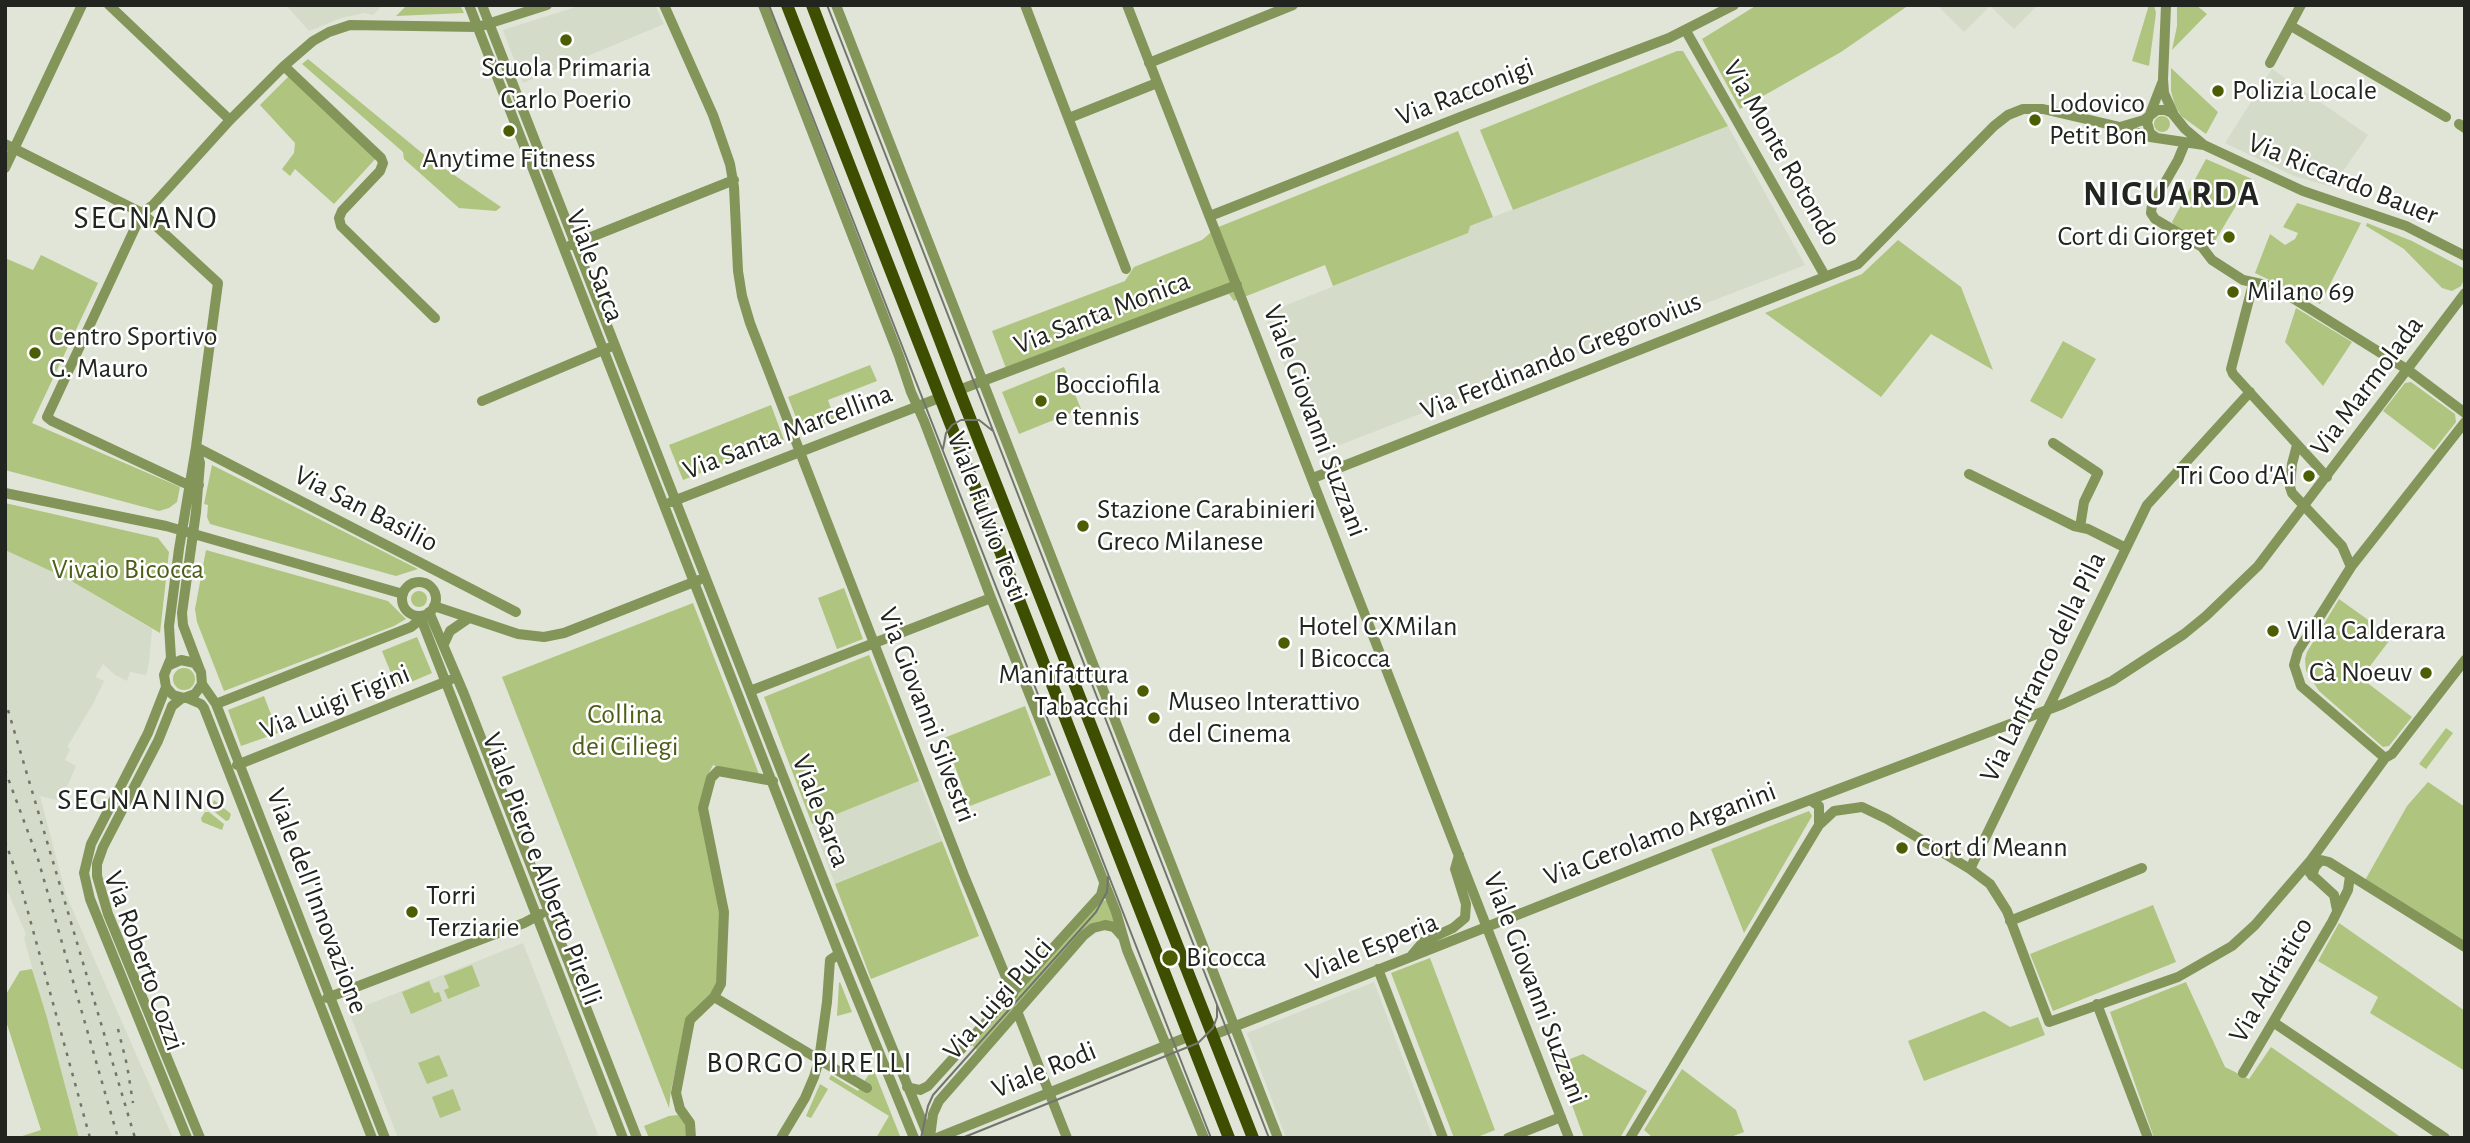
<!DOCTYPE html>
<html>
<head>
<meta charset="utf-8">
<style>
	body { margin:0 }
	#map { position:relative; width:2470px; height:1143px; overflow:hidden; background:#e0e5d8; font-family:"Alegreya Sans",sans-serif }
	canvas { display:block }
	.frame { position:absolute; inset:0; border:7px solid #22241f; pointer-events:none }
</style>
</head>
<body>
<div id="map">
<canvas width="2470" height="1143"></canvas>
<div class="frame"></div>
</div>
<script>
const ctx = document.querySelector('canvas').getContext('2d');
ctx.lineJoin = 'round';
function fill(path, color) {
  ctx.fillStyle = color;
  ctx.fill(path, 'evenodd');
}
function poly(rows) {
  const path = new Path2D();
  for (const r of rows) {
    if (r.length === 3) {
      path.moveTo(r[0] + r[2], r[1]);
      path.arc(r[0], r[1], r[2], 0, 2 * Math.PI);
      continue;
    }
    path.moveTo(r[0], r[1]);
    for (let i = 2; i < r.length; i += 2) path.lineTo(r[i], r[i + 1]);
  }
  return path;
}
function trace(path, color, width, dash) {
  ctx.strokeStyle = color;
  ctx.lineWidth = width;
  ctx.lineCap = dash ? 'butt' : 'round';
  ctx.setLineDash(dash || []);
  ctx.stroke(path);
}
function drawText(font, color, halo, rows, align = 'center') {
  ctx.font = font + ' "Alegreya Sans",sans-serif';
  ctx.lineWidth = 5;
  ctx.setLineDash([]);
  ctx.textBaseline = 'middle';
  ctx.strokeStyle = halo;
  ctx.fillStyle = color;
  for (const [text, x, y, turn = 0] of rows) {
    ctx.save();
    ctx.translate(x, y);
    ctx.rotate((+turn || 0) * Math.PI / 180);
    ctx.textAlign = isNaN(turn) ? turn : align;
    if (halo) ctx.strokeText(text, 0, 0);
    ctx.fillText(text, 0, 0);
    ctx.restore();
  }
}
const built = poly([
	[286,5,383,5,373,15,365,13,341,18,309,31],
	[582,5,655,5,664,24,523,83,503,30],
	[1937,5,2038,5,2014,29,1990,6,1964,32],
	[2272,69,2368,135,2332,187,2294,176,2225,143],
	[1728,126,1805,265,1319,453,1264,314,1467,233,1470,226,1493,217],
	[5,550,68,579,152,629,149,662,146,675,130,672,127,681,115,675,103,664,95,677,104,681,93,704,67,747,70,749,65,760,76,766,61,801,40,796,66,895,173,1138,79,1138,24,938,26,934,5,885],
	[919,781,942,841,835,884,812,824],
	[523,943,598,1135,591,1138,398,1138,349,1012],
	[1374,982,1433,1138,1286,1138,1247,1033]
]);
const green = poly([
	[407,5,460,5,464,13,396,16],
	[1757,5,1909,5,1841,52,1740,109,1702,39],
	[2149,5,2154,5,2156,13,2149,66,2132,61],
	[2177,5,2196,5,2207,14,2172,50,2177,26],
	[1677,51,1683,51,1728,126,1513,210,1480,130],
	[308,59,422,153,501,207,496,211,459,208,404,159,403,152,302,64],
	[2171,68,2218,112,2206,134,2181,116,2175,105,2171,91],
	[290,75,378,156,334,204,295,169,290,176,282,169,294,153,295,143,260,105],
	[2162,124,8],
	[1458,131,1493,217,1470,226,1468,233,1333,286,1325,265,1234,301,1229,294,1007,371,992,331,1125,281,1134,267,1202,240,1216,228],
	[2206,159,2252,179,2212,246,2206,241,2176,228,2172,222],
	[2297,203,2361,223,2320,304,2255,273,2270,234,2285,245,2295,239,2298,233,2283,227],
	[2367,223,2412,241,2465,269,2465,278,2461,286,2452,291,2442,288,2404,249,2366,226],
	[1898,240,1961,287,1993,370,1931,334,1881,397,1765,313,1862,274],
	[41,255,98,283,32,423,180,487,177,502,169,508,159,511,5,470,5,258,33,270],
	[2296,308,2352,342,2323,386,2285,342],
	[2063,341,2096,359,2062,419,2030,401],
	[870,365,877,381,828,400,835,420,802,433,788,397],
	[1064,367,1081,409,1019,434,1002,392],
	[2411,382,2455,414,2456,422,2434,450,2383,411,2405,383],
	[771,405,784,440,683,480,669,445],
	[212,465,418,569,396,576,210,524,207,517,208,505,204,504],
	[5,503,158,538,169,552,160,633,68,579,5,550],
	[206,550,388,601,406,619,394,626,224,691,197,622,195,609],
	[844,588,863,639,837,649,818,598],
	[419,599,8],
	[2339,599,2392,637,2361,678,2412,717,2389,746,2383,747,2319,691,2306,671,2305,659,2307,652],
	[693,603,759,774,720,768,713,765,709,773,700,811,719,901,720,946,716,989,687,1018,671,1090,669,1108,502,677],
	[417,637,432,673,397,688,382,651],
	[869,655,919,781,812,824,764,697],
	[184,679,11],
	[264,696,278,733,241,746,228,710],
	[1025,706,1051,775,970,806,944,738],
	[2446,728,2453,733,2426,769,2419,764],
	[2428,782,2465,807,2465,943,2364,882,2407,806],
	[214,800,231,814,229,820,226,821,211,809],
	[1809,811,1812,816,1744,933,1711,849],
	[205,812,209,812,224,824,222,830,202,822,201,818],
	[942,841,979,936,871,979,835,884],
	[1108,900,1116,923,1099,921,1093,924,978,1051,972,1045,1100,901],
	[2153,905,2176,962,2053,1011,2030,954],
	[2339,923,2465,1011,2465,1071,2370,1013,2378,997,2318,961],
	[1430,958,1495,1130,1475,1138,1454,1138,1391,973],
	[472,965,480,986,448,999,444,990,449,988,444,976],
	[32,969,47,1018,79,1138,16,1138,41,1130,5,1018,5,996,20,971],
	[429,981,434,993,439,992,442,1001,411,1014,402,992],
	[840,982,852,1012,837,1016,839,983],
	[2186,982,2225,1067,2249,1079,2271,1047,2402,1138,2154,1138,2110,1012],
	[1984,1011,2010,1027,2038,1017,2045,1035,1924,1081,1908,1041],
	[1583,1054,1647,1091,1620,1138,1584,1138,1557,1064],
	[439,1055,448,1076,427,1084,418,1063],
	[873,1068,900,1136,897,1138,876,1138,889,1116,829,1079,831,1075,858,1091],
	[1682,1069,1736,1110,1744,1132,1728,1138,1653,1138,1644,1130],
	[820,1084,828,1089,811,1118,806,1116],
	[453,1089,461,1110,440,1118,432,1097],
	[678,1115,686,1124,687,1138,649,1138,644,1126,669,1116]
]);
const minor = poly([
	[109,5,230,120],
	[469,5,839,954,914,1138],
	[482,5,828,891,929,1138],
	[664,5,713,115,730,164,734,187,738,271,742,296,750,323,965,878,1013,994],
	[763,5,899,356,911,392,924,421,991,598,1116,912,1127,950,1204,1138],
	[836,5,1278,1138],
	[1025,5,1126,269],
	[1127,5,1569,1138],
	[2166,5,2163,79,2164,93,2174,115],
	[2291,26,2446,117],
	[1686,31,1825,276],
	[1149,63,1293,5],
	[2270,63,2301,5],
	[284,66,381,158,383,163,380,171,342,211,339,218,341,226,435,318],
	[1069,118,1157,83],
	[2459,124,2465,128],
	[2120,127,2144,120,2157,110,2165,110,2172,113,2185,129,2204,145],
	[2157,138,2150,133,2147,122,2162,83],
	[2185,143,2178,160,2152,205,2151,213,2155,219,2202,247,2212,260,2243,280,2275,287,2408,370,2465,413],
	[5,144,142,213,218,283,196,447,179,549,169,626,171,658,164,675,166,687,148,733,91,844,84,873,90,899,187,1138],
	[5,168,82,5],
	[1210,216,1463,116,1669,38,1734,5],
	[571,245,734,180],
	[2253,284,2231,369,2233,374,2327,477],
	[959,390,1237,285],
	[482,401,608,348],
	[2053,443,2098,473,2084,502,2080,527],
	[2297,445,2292,464,2290,487,2292,493,2342,546,2351,567],
	[196,447,516,612],
	[197,451,200,463,196,512,182,613,183,625,200,670],
	[1969,474,2074,526,2088,529,2126,548],
	[1313,478,1858,264,1994,126,2008,115,2023,109,2043,109,2120,127,2150,137,2204,145,2303,191,2406,226,2465,256],
	[199,485,189,485,182,482,52,421,47,417,142,213,153,205,230,120,284,66,313,41,329,32,350,25,478,27,547,5],
	[5,493,166,526,403,594],
	[671,502,939,398],
	[419,599,17],
	[434,606,518,634,544,637,564,633,699,580],
	[429,612,464,694,637,1138],
	[420,616,623,1138],
	[444,644,450,631,469,618],
	[202,684,216,704,385,1138],
	[166,687,173,695,184,698,195,694,202,684,201,672,195,663,181,660,170,665],
	[750,691,991,598],
	[182,698,172,706,158,741,103,847,97,864,97,876,108,914,200,1138],
	[187,698,201,704,204,708,372,1138],
	[216,704,411,627,416,623,417,616],
	[2385,758,2301,686,2294,665,2298,651,2351,567,2465,422],
	[237,765,450,680],
	[1810,800,1819,806,1819,825],
	[1970,869,2147,505,2250,392],
	[2310,873,2334,895,2337,910],
	[2312,876,2315,867,2321,860,2329,862,2465,947],
	[2010,921,2142,868],
	[1412,955,1423,942,1453,928,1465,918,1466,904,1455,869,1459,855],
	[1378,969,1443,1138],
	[714,997,867,1088],
	[327,998,524,923,541,914],
	[2097,1004,2148,1138],
	[1017,1011,1067,1138],
	[2273,1022,2445,1138],
	[1213,1035,1765,817,2063,704,2112,681,2184,634,2206,616,2258,566,2465,293],
	[2243,1073,2332,922,2348,890,2350,876],
	[907,1087,920,1090,928,1086,1101,895,1104,884],
	[930,1137,933,1114,939,1101,1084,935,1093,928,1105,925,1114,927,1122,936],
	[691,1138,690,1123,680,1109,676,1093,690,1020,714,997,721,984,724,912,703,808,711,778,718,771,773,781],
	[781,1138,805,1098,814,1077,819,1060,827,1002,830,960,839,954],
	[937,1138,1190,1036],
	[1508,1138,1561,1117],
	[1630,1138,1819,825,1834,811,1862,807,1887,819,1970,869,1990,884,2007,911,2049,1022,2178,977,2232,946,2255,925,2311,860,2385,758,2392,754,2465,660]
]);
const major = poly([
	[787,5,1229,1138],
	[812,5,959,390,1253,1138]
]);
const tram = poly([
	[769,5,1211,1138],
	[827,5,1269,1138],
	[943,449,946,433,952,425,961,420,979,420,993,431],
	[921,1138,928,1106,933,1095,1096,912,1107,892,1108,877],
	[962,1138,1198,1043,1213,1028,1217,1017,1217,1005]
]);
const rail = poly([
	[5,700,135,1138],
	[5,770,38,859,118,1138],
	[5,841,20,883,90,1138],
	[118,1029,127,1065,133,1103]
]);
const markers = [
	[566,40,7,"#4b5e03"],
	[2218,91,7,"#4b5e03"],
	[2035,120,7,"#4b5e03"],
	[509,131,7,"#4b5e03"],
	[2229,237,7,"#4b5e03"],
	[2233,292,7,"#4b5e03"],
	[35,353,7,"#4b5e03"],
	[1041,401,7,"#4b5e03"],
	[2309,476,7,"#4b5e03"],
	[1083,526,7,"#4b5e03"],
	[2273,631,7,"#4b5e03"],
	[1284,643,7,"#4b5e03"],
	[2426,673,7,"#4b5e03"],
	[1143,691,7,"#4b5e03"],
	[1154,718,7,"#4b5e03"],
	[1902,848,7,"#4b5e03"],
	[412,912,7,"#4b5e03"],
	[1170,958,9,"#4b5e03"]
];
const poiNames = [
	["Scuola Primaria",566,68,"center"],
	["Carlo Poerio",566,100,"center"],
	["Polizia Locale",2232,91],
	["Lodovico",2049,104],
	["Petit Bon",2049,136],
	["Anytime Fitness",509,159,"center"],
	["Cort di Giorget",2215,237,"right"],
	["Milano 69",2247,292],
	["Centro Sportivo",49,337],
	["G. Mauro",49,369],
	["Bocciofila",1055,385],
	["e tennis",1055,417],
	["Tri Coo d'Ai",2295,476,"right"],
	["Stazione Carabinieri",1097,510],
	["Greco Milanese",1097,542],
	["Hotel CXMilan",1298,627],
	["I Bicocca",1298,659],
	["Villa Calderara",2287,631],
	["Cà Noeuv",2412,673,"right"],
	["Manifattura",1129,675,"right"],
	["Tabacchi",1129,707,"right"],
	["Museo Interattivo",1168,702],
	["del Cinema",1168,734],
	["Cort di Meann",1916,848],
	["Torri",426,896],
	["Terziarie",426,928],
	["Bicocca",1186,958]
];
const streetNames = [
	["Via Racconigi",1465,92,-21],
	["Via Monte Rotondo",1782,153,60],
	["Via Riccardo Bauer",2343,179,22],
	["Viale Sarca",595,266,69],
	["Via Santa Monica",1102,313,-21],
	["Via Ferdinando Gregorovius",1561,356,-22],
	["Via Marmolada",2367,386,-53],
	["Viale Giovanni Suzzani",1315,421,69],
	["Via Santa Marcellina",788,432,-21],
	["Via San Basilio",366,509,27],
	["Viale Fulvio Testi",987,517,69],
	["Via Lanfranco della Pila",2043,667,-64],
	["Via Luigi Figini",335,702,-22],
	["Via Giovanni Silvestri",927,715,69],
	["Viale Sarca",821,811,69],
	["Via Gerolamo Arganini",1660,834,-21],
	["Viale Piero e Alberto Pirelli",542,869,69],
	["Viale dell'Innovazione",317,901,69],
	["Viale Esperia",1372,947,-22],
	["Via Roberto Cozzi",144,961,70],
	["Via Adriatico",2271,980,-60],
	["Viale Giovanni Suzzani",1535,988,69],
	["Via Luigi Pulci",998,999,-49],
	["Viale Rodi",1044,1070,-22]
];
const parkNames = [
	["Vivaio Bicocca",128,570],
	["Collina",625,715],
	["dei Ciliegi",625,747]
];
const neighbourhoodNames = [
	["SEGNANINO",142,800],
	["BORGO PIRELLI",810,1063]
];
const quarterNames = [
	["SEGNANO",146,218]
];
const districtNames = [
	["NIGUARDA",2172,194]
];
fill(built, '#d4dbc8');
fill(green, '#afc47e');
trace(minor, '#839559', 10);
trace(major, '#3e4e00', 12);
trace(tram, '#72756d', 2);
trace(rail, '#72756d', 2.5, [3.5, 7]);
for (const [x, y, r, color] of markers) {
  const dot = new Path2D();
  dot.arc(x, y, r, 0, 2 * Math.PI);
  ctx.fillStyle = color;
  ctx.fill(dot);
  trace(dot, '#fff', 2.5);
}
drawText('28px', '#22241f', '#fff', poiNames, 'left');
drawText('28px', '#22241f', '#fff', streetNames);
drawText('28px', '#4d5e19', '#fff', parkNames);
ctx.letterSpacing = '2px';
drawText('30px', '#22241f', '#fff', neighbourhoodNames);
ctx.letterSpacing = '0px';
ctx.letterSpacing = '2px';
drawText('32px', '#22241f', '#fff', quarterNames);
ctx.letterSpacing = '0px';
ctx.letterSpacing = '2px';
drawText('bold 35px', '#22241f', '#fff', districtNames);
ctx.letterSpacing = '0px';
</script>
</body>
</html>
